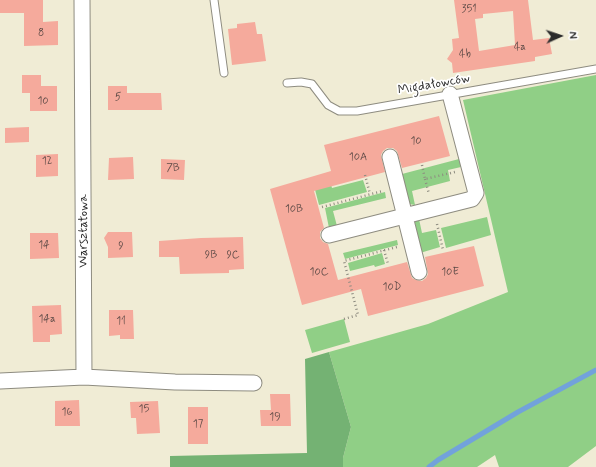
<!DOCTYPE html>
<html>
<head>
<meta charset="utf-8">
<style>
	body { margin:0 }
	#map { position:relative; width:596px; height:467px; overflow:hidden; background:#f0ecd5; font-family:Mynerve,sans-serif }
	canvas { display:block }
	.north { position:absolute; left:540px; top:16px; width:40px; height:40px; -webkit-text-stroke:3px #fff; paint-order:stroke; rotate:87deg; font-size:11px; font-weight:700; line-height:16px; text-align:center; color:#2b2b2b }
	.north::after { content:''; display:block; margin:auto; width:14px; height:18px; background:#2b2b2b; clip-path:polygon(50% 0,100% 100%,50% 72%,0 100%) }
</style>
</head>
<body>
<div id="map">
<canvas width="596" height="467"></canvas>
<div class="north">N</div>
</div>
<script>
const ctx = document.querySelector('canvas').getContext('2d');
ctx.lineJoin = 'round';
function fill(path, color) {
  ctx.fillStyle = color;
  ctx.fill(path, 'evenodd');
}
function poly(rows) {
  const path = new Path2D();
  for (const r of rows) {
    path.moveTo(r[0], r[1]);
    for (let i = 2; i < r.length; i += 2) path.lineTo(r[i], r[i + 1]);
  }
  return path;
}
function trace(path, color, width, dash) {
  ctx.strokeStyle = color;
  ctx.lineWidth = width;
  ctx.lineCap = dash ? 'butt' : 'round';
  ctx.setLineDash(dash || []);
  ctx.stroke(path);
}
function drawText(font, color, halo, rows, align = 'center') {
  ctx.font = font + ' Mynerve,sans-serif';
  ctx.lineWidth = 3.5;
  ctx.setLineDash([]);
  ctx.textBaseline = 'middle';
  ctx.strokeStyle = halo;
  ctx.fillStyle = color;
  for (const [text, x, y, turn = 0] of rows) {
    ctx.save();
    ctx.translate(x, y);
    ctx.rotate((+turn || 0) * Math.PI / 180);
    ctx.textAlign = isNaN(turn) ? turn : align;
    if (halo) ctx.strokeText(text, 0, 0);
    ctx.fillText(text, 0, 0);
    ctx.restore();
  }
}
const green = poly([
	[596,75,596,446,568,467,499,467,495,455,477,467,343,467,343,458,351,427,329,352,428,324,508,292,463,100],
	[459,159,461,167,448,170,450,181,412,191,415,205,409,204,402,174],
	[328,174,332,188,363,180,367,192,319,205,312,178],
	[385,192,386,198,333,211,337,226,329,228,325,208],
	[487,217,491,235,446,248,441,228],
	[419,219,422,233,436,230,440,247,420,253,415,223,415,220],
	[397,240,398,245,345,259,343,253],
	[382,253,385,264,375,267,374,265,350,271,348,263],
	[344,319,350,342,312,353,305,330]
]);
const forest = poly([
	[329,352,351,427,343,458,343,467,170,467,170,456,307,453,305,359]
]);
const stream = poly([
	[429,467,438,460,518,412,596,370]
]);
const building = poly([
	[0,0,43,0,43,22,58,21,58,45,24,46,24,13,0,13],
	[454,0,528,0,533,40,549,38,552,54,535,57,535,61,453,73,452,63,447,59,453,50,452,39,459,38],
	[513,11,515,45,479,51,475,19,483,18,483,14],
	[255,22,257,34,262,34,266,61,232,65,228,29,237,28,237,24],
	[22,75,41,75,41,86,57,86,57,111,30,111,30,93,22,93],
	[108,86,127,86,127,93,161,93,162,110,108,110],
	[439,116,450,156,402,168,397,151,393,148,387,148,383,151,381,155,385,172,314,191,324,228,320,232,320,238,323,242,328,244,338,280,407,262,412,278,416,280,422,281,426,278,428,274,425,257,474,246,484,286,368,316,361,289,302,305,270,189,331,171,324,145],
	[29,127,29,142,5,143,5,128],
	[58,154,58,176,36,177,36,155],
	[133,157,134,179,108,180,109,158],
	[161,159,185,160,184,180,161,179],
	[108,232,132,232,133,257,108,258,108,247,104,238],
	[30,233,58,233,59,258,30,259],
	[243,237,244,269,229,270,229,273,180,274,179,257,159,257,159,241,201,238],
	[61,305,62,334,50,335,50,342,33,342,32,306],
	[109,310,133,310,134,339,120,339,120,335,109,336],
	[270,394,290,394,291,426,261,426,260,410,271,410],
	[79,400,80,426,55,426,55,401],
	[158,401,160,433,137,434,136,418,131,418,130,402],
	[188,407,208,407,208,444,188,444]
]);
const path = poly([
	[422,165,425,179,455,172],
	[365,175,370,194],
	[425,179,429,194],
	[322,207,383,191],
	[437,224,443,250],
	[384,250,388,264],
	[344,319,358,315,344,261,397,247]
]);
const lane = poly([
	[214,0,224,73],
	[287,83,301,82,312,84,328,105,339,111,357,111,596,69]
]);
const street = poly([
	[390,157,419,272],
	[329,235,472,199,476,193,450,94],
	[84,377,175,382,254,383],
	[0,381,84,377,82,0]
]);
const numberNames = [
	["351",469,10],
	["8",41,34],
	["4a",520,48],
	["4b",465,55],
	["5",118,98],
	["10",43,102],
	["10",416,142],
	["10A",358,158],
	["12",47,162],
	["7B",173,169],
	["10B",294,210],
	["14",44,246],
	["9",121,247],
	["9B",211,256],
	["9C",233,256],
	["10C",319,273],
	["10E",450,273],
	["10D",392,288],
	["14a",47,320],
	["11",121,322],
	["15",144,410],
	["16",67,413],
	["19",275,418],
	["17",198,425]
];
const streetNames = [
	["Migdałowców",434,85,-10],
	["Warsztatowa",84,231,-90]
];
fill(green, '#90cf86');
fill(forest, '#74b273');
trace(stream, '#72a2db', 5);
fill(building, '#f5aa9c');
trace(lane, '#8e8c80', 9);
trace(street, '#8e8c80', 17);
trace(path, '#8e8c80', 2.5, [1, 3]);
trace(lane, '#fff', 7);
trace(street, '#fff', 15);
drawText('11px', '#5e4b47', null, numberNames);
drawText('13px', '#2b2b2b', '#fff', streetNames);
</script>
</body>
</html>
